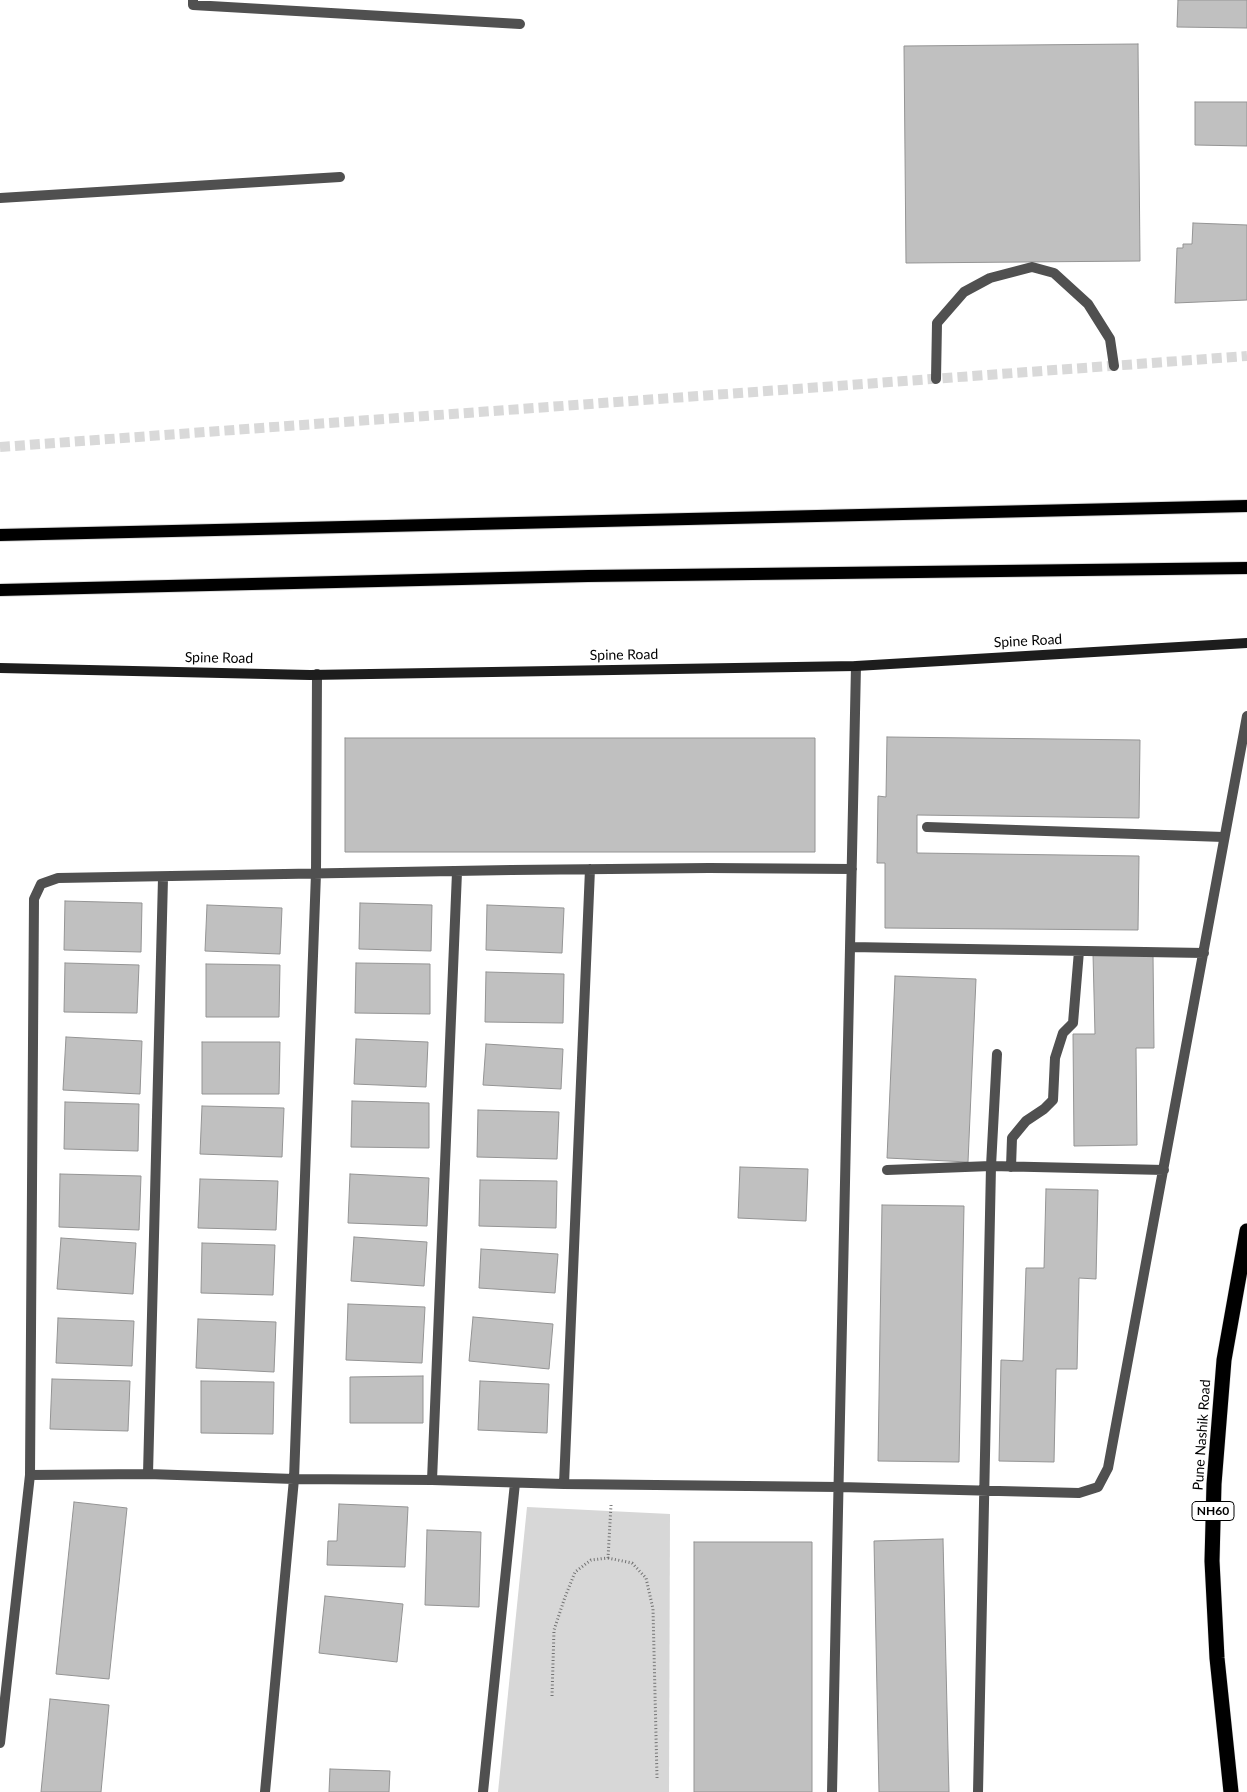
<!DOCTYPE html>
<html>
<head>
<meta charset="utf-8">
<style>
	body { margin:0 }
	canvas { display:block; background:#fff }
</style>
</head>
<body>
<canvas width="1247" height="1792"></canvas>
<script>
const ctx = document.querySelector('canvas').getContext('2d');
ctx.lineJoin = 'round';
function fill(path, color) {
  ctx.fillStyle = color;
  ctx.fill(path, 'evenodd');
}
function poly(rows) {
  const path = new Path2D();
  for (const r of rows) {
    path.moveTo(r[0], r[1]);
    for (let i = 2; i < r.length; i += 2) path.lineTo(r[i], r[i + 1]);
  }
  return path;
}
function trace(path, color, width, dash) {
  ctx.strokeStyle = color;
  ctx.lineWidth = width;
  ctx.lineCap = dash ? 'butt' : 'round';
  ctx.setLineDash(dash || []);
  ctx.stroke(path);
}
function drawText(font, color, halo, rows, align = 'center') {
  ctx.font = font + ' Lato,sans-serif';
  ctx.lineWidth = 4;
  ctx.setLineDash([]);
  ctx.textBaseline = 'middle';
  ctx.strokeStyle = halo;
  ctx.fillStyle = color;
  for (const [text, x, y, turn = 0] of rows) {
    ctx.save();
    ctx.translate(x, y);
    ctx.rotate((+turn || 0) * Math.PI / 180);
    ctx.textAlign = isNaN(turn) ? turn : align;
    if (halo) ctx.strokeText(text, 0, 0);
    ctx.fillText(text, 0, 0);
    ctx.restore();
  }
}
const green = poly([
	[527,1507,670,1514,669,1792,498,1792]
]);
const building = poly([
	[1178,0,1247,0,1247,28,1177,27,1178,0],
	[1138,44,1140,261,906,263,904,46,1138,44],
	[1195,102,1247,102,1247,146,1195,145,1195,102],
	[1193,223,1247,225,1247,300,1175,303,1177,248,1183,248,1183,244,1192,244,1193,223],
	[887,737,1140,740,1139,818,917,815,917,853,1139,856,1138,930,885,928,885,863,877,863,878,796,886,797,887,737],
	[345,738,815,738,815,852,345,852,345,738],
	[65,901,142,903,141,952,64,950,65,901],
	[360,903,432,905,431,951,359,949,360,903],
	[207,905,282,908,280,954,205,951,207,905],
	[487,905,564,908,562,953,486,950,487,905],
	[1153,953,1154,1048,1136,1048,1137,1145,1074,1146,1073,1034,1095,1034,1093,954,1153,953],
	[65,963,139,965,137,1013,64,1012,65,963],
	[356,963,430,964,430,1014,355,1013,356,963],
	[206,964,280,965,279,1017,206,1017,206,964],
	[486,972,564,974,563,1023,485,1022,486,972],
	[895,976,976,979,968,1162,887,1158,895,976],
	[66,1037,142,1041,140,1094,63,1090,66,1037],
	[356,1039,428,1042,426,1087,354,1084,356,1039],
	[202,1042,280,1042,279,1094,202,1094,202,1042],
	[486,1044,563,1049,561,1089,483,1085,486,1044],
	[352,1101,429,1103,429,1148,351,1147,352,1101],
	[65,1102,139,1104,138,1151,64,1149,65,1102],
	[202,1106,284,1108,282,1157,200,1154,202,1106],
	[478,1110,559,1112,557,1159,477,1157,478,1110],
	[740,1167,808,1169,806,1221,738,1218,740,1167],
	[60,1174,141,1176,139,1230,59,1227,60,1174],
	[350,1174,429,1178,427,1226,348,1223,350,1174],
	[200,1179,278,1181,276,1230,198,1228,200,1179],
	[480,1180,557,1181,556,1228,479,1226,480,1180],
	[1046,1189,1098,1190,1096,1279,1079,1278,1077,1369,1056,1369,1054,1462,999,1461,1001,1360,1023,1361,1026,1268,1044,1268,1046,1189],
	[882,1205,964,1206,959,1462,878,1461,882,1205],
	[354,1237,427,1242,424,1286,351,1281,354,1237],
	[61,1238,136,1243,133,1294,57,1289,61,1238],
	[202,1243,275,1245,273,1295,201,1293,202,1243],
	[481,1249,558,1254,555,1293,479,1288,481,1249],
	[348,1304,425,1307,422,1363,346,1360,348,1304],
	[473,1317,553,1324,549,1369,469,1361,473,1317],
	[58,1318,134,1321,132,1366,56,1363,58,1318],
	[198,1319,276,1322,274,1372,196,1368,198,1319],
	[423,1376,423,1423,350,1423,350,1377,423,1376],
	[52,1379,130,1381,128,1431,50,1429,52,1379],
	[201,1381,274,1382,273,1434,201,1433,201,1381],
	[480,1381,549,1384,547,1433,478,1430,480,1381],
	[74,1502,127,1508,109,1679,56,1674,74,1502],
	[339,1504,408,1507,405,1567,327,1565,328,1541,337,1541,339,1504],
	[427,1530,481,1532,479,1607,425,1605,427,1530],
	[943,1539,949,1792,879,1792,874,1541,943,1539],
	[694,1542,812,1542,812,1792,694,1792,694,1542],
	[325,1596,403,1604,397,1662,319,1653,325,1596],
	[50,1699,109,1705,101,1792,41,1792,50,1699],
	[330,1769,390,1771,389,1792,329,1792,330,1769]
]);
const secondaryTunnel = poly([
	[0,447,1247,356]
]);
const path = poly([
	[608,1558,632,1563,646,1578,653,1609,657,1778],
	[552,1696,554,1630,565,1597,575,1572,591,1560,608,1558,611,1505]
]);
const lane = poly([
	[193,0,193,5,520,24],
	[0,198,340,177],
	[936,379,937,323,964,292,990,278,1032,267,1054,273,1088,304,1110,339,1114,366],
	[927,827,1224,837]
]);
const street = poly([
	[852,869,709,868,511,870,58,878,41,884,34,899,30,1475,148,1474,294,1479,432,1480,564,1484,839,1487,1079,1493,1098,1487,1108,1468,1247,716],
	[850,947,1204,953],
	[1011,1167,1012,1138,1026,1121,1044,1109,1053,1100,1055,1058,1063,1033,1073,1023,1079,951],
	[887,1170,991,1166,1164,1170],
	[148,1474,163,878],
	[432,1480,457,872],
	[564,1484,590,869],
	[0,1743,30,1475],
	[265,1792,294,1479,316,873,317,674],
	[483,1792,515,1483],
	[832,1792,856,666],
	[978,1792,991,1166,997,1054]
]);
const secondary = poly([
	[0,668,310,675,856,666,1247,643]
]);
const primary = poly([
	[0,535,1247,506],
	[0,590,588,576,1247,568]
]);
const highway = poly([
	[1231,1792,1217,1658,1212,1561,1214,1484,1224,1360,1247,1231]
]);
const shields = [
	[1213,1511,42]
];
const shieldNames = [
	["NH60",1213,1511]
];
const streetNames = [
	["Spine Road",1028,641,-3],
	["Spine Road",624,655,-1],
	["Spine Road",219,658,1],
	["Pune Nashik Road",1202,1435,-86]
];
fill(green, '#d7d7d7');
fill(building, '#c0c0c0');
trace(building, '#949494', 1);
trace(secondaryTunnel, '#d9d9d9', 10, [10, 5]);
trace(primary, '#dbdbdb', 14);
trace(highway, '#dbdbdb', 16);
trace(path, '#727272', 3, [1, 2.5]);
trace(lane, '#505050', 10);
trace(street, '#505050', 10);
trace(secondary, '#1d1d1d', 10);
trace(primary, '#000', 12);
trace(highway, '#000', 15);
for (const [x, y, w] of shields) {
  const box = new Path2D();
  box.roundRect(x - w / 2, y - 9.5, w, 19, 4);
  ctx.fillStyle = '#fff';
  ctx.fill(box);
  trace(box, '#000', 1);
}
drawText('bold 12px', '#000', null, shieldNames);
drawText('14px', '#000', '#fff', streetNames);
</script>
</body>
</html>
